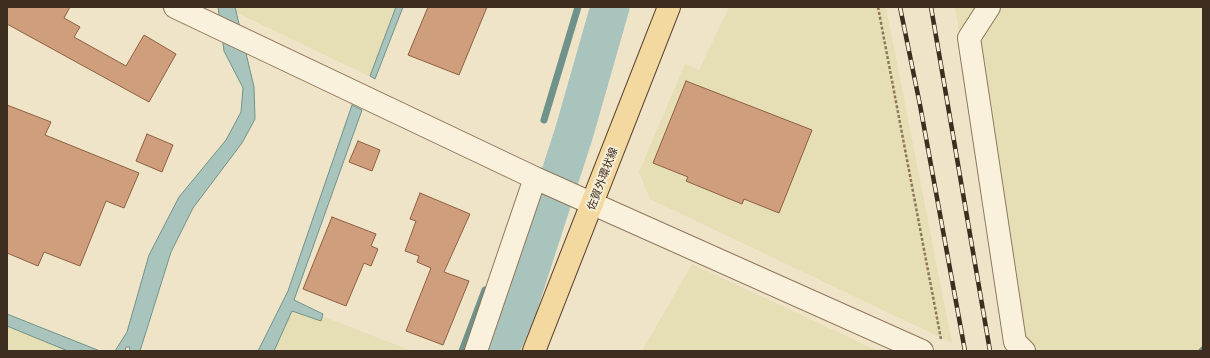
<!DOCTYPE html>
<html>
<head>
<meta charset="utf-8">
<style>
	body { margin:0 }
	#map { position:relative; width:1210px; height:358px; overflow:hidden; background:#f0e4c8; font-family:Bitter,serif }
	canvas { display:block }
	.frame { position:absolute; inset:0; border:8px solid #3d2e20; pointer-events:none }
</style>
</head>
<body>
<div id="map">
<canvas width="1210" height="358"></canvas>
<div class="frame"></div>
</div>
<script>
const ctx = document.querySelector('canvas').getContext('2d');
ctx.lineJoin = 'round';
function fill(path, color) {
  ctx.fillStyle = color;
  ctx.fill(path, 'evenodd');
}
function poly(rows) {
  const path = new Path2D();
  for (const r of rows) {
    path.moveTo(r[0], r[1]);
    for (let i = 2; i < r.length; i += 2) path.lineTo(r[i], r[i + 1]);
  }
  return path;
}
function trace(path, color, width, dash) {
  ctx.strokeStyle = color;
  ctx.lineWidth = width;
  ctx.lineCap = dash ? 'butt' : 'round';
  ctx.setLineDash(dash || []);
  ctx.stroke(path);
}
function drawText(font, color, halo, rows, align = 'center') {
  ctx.font = font + ' Bitter,"Noto Sans JP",serif';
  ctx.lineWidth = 4;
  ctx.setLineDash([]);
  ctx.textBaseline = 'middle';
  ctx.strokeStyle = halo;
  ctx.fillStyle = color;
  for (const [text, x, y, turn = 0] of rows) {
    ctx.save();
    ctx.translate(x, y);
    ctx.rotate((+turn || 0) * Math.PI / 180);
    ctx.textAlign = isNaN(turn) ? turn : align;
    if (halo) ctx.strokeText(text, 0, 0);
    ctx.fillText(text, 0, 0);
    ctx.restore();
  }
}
const farmland = poly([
	[225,7,403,7,375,79],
	[729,7,886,7,952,343,650,199,639,172,685,64,699,70],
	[955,7,1203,7,1203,351,1011,351],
	[692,264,878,351,642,351],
	[291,304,412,351,271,351],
	[7,320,84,351,7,351]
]);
const water = poly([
	[218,7,235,7,254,87,255,119,242,143,193,208,171,252,140,351,129,351,130,347,126,347,125,351,115,351,127,332,149,255,179,197,226,140,241,112,243,88,224,51,218,7],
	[396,7,403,7,375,79,370,76,396,7],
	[595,7,627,7,579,161,563,163,550,156,595,7],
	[352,105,362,110,294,300,323,314,321,321,292,311,274,351,258,351,288,291,352,105],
	[535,204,548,208,559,227,531,308,514,351,482,351,535,204],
	[7,314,100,351,68,351,7,326,7,314]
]);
const stream = poly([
	[544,120,578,7],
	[462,351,485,290],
	[1202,351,1203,350]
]);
const river = poly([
	[499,351,517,309,574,133,610,7]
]);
const building = poly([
	[7,7,70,7,64,18,80,27,74,37,126,66,144,35,176,54,149,102,7,24,7,7],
	[428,7,487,7,459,75,408,55,428,7],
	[686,81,812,130,779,213,744,199,742,204,686,181,688,177,653,163,686,81],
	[7,105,51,122,45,135,139,173,124,208,106,201,80,266,44,252,38,266,7,253,7,105],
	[147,134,173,145,162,172,136,161,147,134],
	[358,141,380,150,372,171,349,162,358,141],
	[420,193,470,214,444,272,469,281,443,345,406,331,431,268,417,262,419,256,405,251,416,221,410,219,420,193],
	[332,217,376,234,371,246,378,249,371,266,364,263,346,306,303,289,332,217]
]);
const path = poly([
	[878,7,941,339]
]);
const minor = poly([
	[175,7,535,178,922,351],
	[989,7,969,38,1015,342,1024,351],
	[476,351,535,178]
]);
const major = poly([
	[534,351,669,7]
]);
const rail = poly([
	[900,7,920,105,965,351],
	[931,7,990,351]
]);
const streetNames = [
	["佐賀外環状線",603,179,-69]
];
fill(farmland, '#e6deb5');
fill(water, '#a9c4bc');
trace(water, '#6f938a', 1);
trace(stream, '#6f938a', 7);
trace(river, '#a9c4bc', 39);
fill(building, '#cf9f7d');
trace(building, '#8d5f41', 1);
trace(minor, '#8d765c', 24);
trace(major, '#5b4430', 24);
trace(path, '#8d765c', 2.5, [3, 2]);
trace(minor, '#faf1dc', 22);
trace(major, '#f3d9a0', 22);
trace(rail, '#3d2e20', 4.5);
trace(rail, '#f7eed8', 3, [9]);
drawText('11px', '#3d2e20', '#f7eed8', streetNames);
</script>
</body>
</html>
